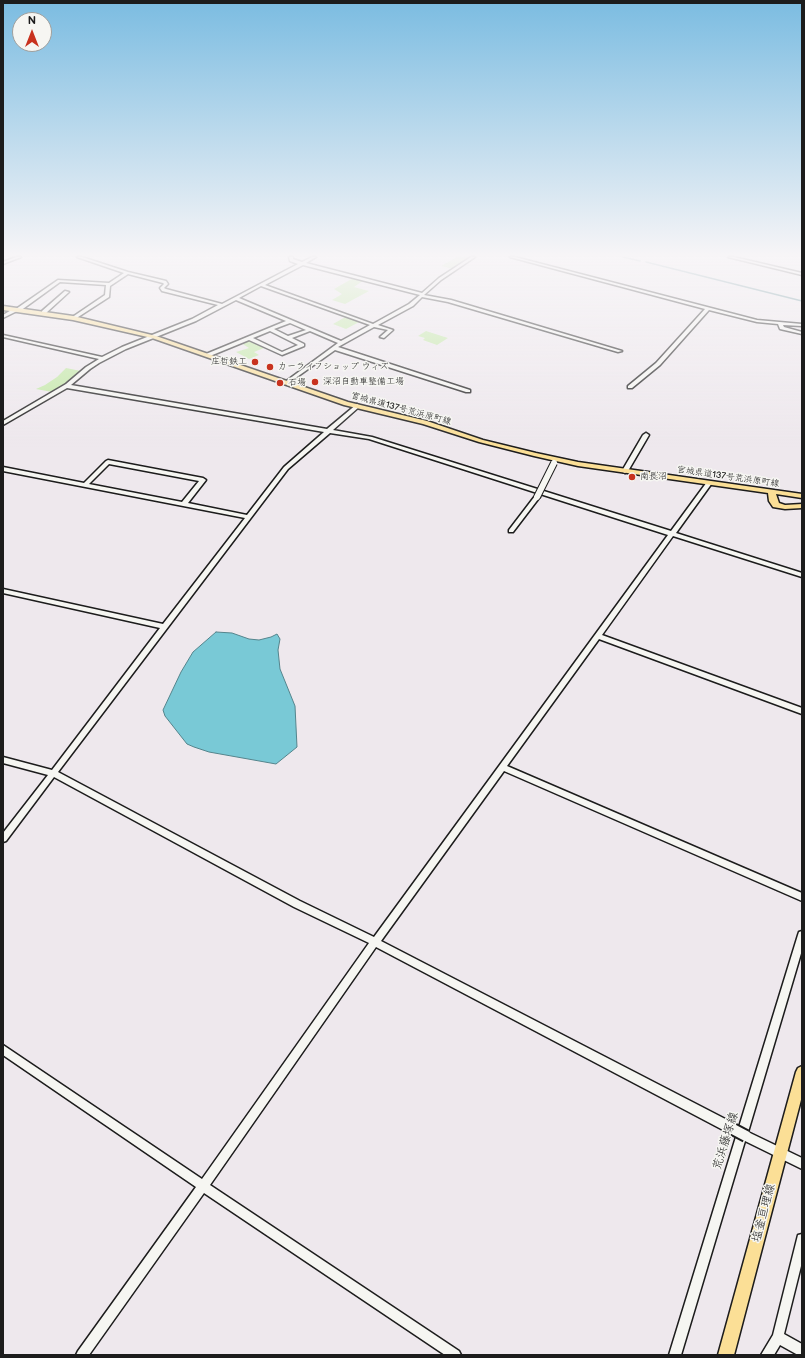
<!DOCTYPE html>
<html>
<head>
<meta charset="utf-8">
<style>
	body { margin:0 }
	#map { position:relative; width:805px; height:1358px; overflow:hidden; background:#eee8ed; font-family:"Balsamiq Sans",sans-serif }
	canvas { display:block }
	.frame { position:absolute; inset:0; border:4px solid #1c1c1c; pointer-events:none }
	.north { position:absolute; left:12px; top:12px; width:40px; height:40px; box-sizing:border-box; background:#f6f6f2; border:1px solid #9f9f9c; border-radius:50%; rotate:0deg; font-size:11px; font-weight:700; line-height:16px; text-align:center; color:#1c1c1c }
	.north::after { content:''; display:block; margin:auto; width:14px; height:18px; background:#c8321e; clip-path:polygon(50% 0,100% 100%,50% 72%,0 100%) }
</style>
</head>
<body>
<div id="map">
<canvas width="805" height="1358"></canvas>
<div class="frame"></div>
<div class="north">N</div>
</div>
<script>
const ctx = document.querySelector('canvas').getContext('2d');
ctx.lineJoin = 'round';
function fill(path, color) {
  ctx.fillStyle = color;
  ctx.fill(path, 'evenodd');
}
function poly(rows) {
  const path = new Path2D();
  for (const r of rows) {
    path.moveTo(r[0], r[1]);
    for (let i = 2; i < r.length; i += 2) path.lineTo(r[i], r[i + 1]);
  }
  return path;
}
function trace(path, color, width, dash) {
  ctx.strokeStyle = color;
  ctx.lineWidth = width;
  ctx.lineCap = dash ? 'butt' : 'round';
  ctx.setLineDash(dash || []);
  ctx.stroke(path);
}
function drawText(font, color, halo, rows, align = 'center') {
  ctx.font = font + ' "Balsamiq Sans","Klee One",sans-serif';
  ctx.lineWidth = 3;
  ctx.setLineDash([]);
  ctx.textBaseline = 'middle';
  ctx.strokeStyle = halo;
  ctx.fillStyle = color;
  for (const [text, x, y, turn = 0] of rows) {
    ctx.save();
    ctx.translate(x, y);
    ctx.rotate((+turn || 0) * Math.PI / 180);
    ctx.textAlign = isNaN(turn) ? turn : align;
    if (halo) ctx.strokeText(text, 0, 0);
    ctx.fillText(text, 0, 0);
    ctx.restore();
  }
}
const green = poly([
	[457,257,474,257,460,265,458,264,453,269,441,266],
	[355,277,364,280,354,287,369,291,345,304,332,300,342,294,334,289],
	[347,316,361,321,346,329,333,324],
	[426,331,448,338,437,345,423,340,425,338,418,336],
	[247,340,264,348,254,352,259,355,249,359,236,352,249,348,241,343],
	[66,368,81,371,72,380,52,392,36,389,45,385,57,377]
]);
const water = poly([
	[216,632,232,633,249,639,259,640,271,637,277,634,280,639,278,650,280,669,295,706,297,747,276,764,209,752,194,747,187,744,165,716,163,710,181,672,193,652,216,632]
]);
const stream = poly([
	[623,257,640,261],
	[646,262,802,301]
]);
const minor = poly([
	[16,257,21,257,3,264,3,262,16,257],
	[77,257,82,257,128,272,166,281,168,284,164,288,166,289,222,304,298,264,290,261,289,257,293,257,293,259,302,262,312,257,316,257,306,263,422,293,439,278,471,257,475,257,441,280,424,295,451,300,622,351,618,352,448,302,422,297,413,306,378,325,393,330,384,338,380,337,388,330,374,327,338,347,470,390,470,392,466,392,335,350,287,384,285,383,285,382,338,343,310,331,292,338,304,344,304,346,282,355,249,340,210,356,206,356,206,354,286,321,236,300,196,321,126,349,99,363,90,369,71,385,327,429,357,404,360,406,359,407,333,430,372,437,671,531,707,482,711,482,712,483,676,533,802,573,802,577,673,536,602,635,802,708,802,714,599,639,507,766,802,893,802,901,504,771,381,941,733,1123,734,1127,733,1131,729,1132,725,1131,376,947,210,1185,459,1351,461,1355,445,1355,204,1193,89,1355,76,1355,78,1351,196,1187,3,1055,3,1045,202,1179,369,943,294,907,54,777,6,841,3,842,3,833,48,775,3,763,3,757,52,770,160,628,3,593,3,589,163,624,245,518,3,471,3,467,84,483,106,461,108,460,203,478,206,480,188,503,247,515,284,467,324,432,67,388,3,425,3,421,66,384,86,367,99,359,3,337,3,335,102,357,122,347,192,319,218,305,162,291,160,288,164,284,163,283,128,274,110,286,109,297,75,319,71,318,105,295,106,285,60,282,20,311,17,311,3,318,3,315,13,309,16,309,58,280,109,283,124,273,77,257],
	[303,265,420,295,409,304,373,324,265,285,303,265],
	[261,286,370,325,341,341,239,298,261,286],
	[290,323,306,330,288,336,274,329,290,323],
	[270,331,298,345,282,352,253,338,270,331],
	[330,433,369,439,668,535,374,937,300,901,58,772,288,469,330,433],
	[109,464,199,481,182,502,89,484,109,464],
	[510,257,515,257,757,320,802,324,802,326,783,325,784,327,802,332,802,334,780,329,778,324,757,322,709,310,660,365,632,388,628,388,628,386,656,363,705,309,510,257],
	[728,257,734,257,802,273,802,275,728,257],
	[65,291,69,292,46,313,42,313,42,311,65,291],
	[646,433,649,435,628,471,625,473,623,472,622,471,643,435,646,433],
	[537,495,540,497,539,498,513,532,509,532,509,530,535,496,537,495],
	[802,931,802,950,748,1132,802,1158,802,1169,745,1141,681,1355,669,1355,798,935,799,932,802,931],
	[802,1234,802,1262,784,1334,802,1344,802,1355,798,1355,780,1345,774,1355,761,1355,773,1335,798,1235,802,1234]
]);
const major = poly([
	[3,306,73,316,156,336,348,402,427,421,483,440,536,453,578,462,802,494,802,498,776,494,779,503,785,505,802,504,802,508,785,509,773,507,769,501,768,493,578,466,534,456,479,442,423,424,344,405,152,338,73,320,3,310,3,306],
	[802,1066,802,1096,734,1355,718,1355,796,1072,798,1068,802,1066]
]);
const minorBridgeFar1 = poly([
	[537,497,554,463]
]);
const minorBridge = poly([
	[729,1127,746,1136]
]);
const markers = [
	[255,362,4,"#c8321e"],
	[270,367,4,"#c8321e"],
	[315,382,4,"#c8321e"],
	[280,383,4,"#c8321e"],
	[632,477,4,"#c8321e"]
];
const farPoinames = [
	["庄哲鉄工",247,362,"right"],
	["カーライフショップ ウィズ",278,367],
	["深沼自動車整備工場",323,382],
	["石場",288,383],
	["南長沼",640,477]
];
const farStreetnames = [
	["宮城県道137号荒浜原町線",401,409,15],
	["宮城県道137号荒浜原町線",728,477,8]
];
const nearStreetnames = [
	["荒浜藤塚線",726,1141,-73],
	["塩釜亘理線",764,1213,-75]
];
fill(green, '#c1e8a3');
fill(water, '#79c9d6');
trace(water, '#54848c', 1);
trace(stream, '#54848c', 1.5);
trace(minor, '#1c1c1c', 3);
trace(major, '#1c1c1c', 3);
fill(minor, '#f6f6f2');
fill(major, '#fbdf96');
trace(minorBridgeFar1, '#1c1c1c', 8, []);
trace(minorBridge, '#1c1c1c', 14, []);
trace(minorBridgeFar1, '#f6f6f2', 6);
trace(minorBridge, '#f6f6f2', 10);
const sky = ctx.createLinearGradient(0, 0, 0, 447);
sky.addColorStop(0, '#7bbce1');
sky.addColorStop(0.57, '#f7f5f7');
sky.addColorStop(1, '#f7f5f700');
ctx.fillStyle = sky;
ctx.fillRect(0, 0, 805, 447);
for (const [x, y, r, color] of markers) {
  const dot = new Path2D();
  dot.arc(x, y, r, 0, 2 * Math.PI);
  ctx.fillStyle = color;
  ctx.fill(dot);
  trace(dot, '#f6f6f2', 1.5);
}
drawText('9px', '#1c1c1c', '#f6f6f2', farPoinames, 'left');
drawText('9px', '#1c1c1c', '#f6f6f2', farStreetnames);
drawText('12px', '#1c1c1c', '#f6f6f2', nearStreetnames);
</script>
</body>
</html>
